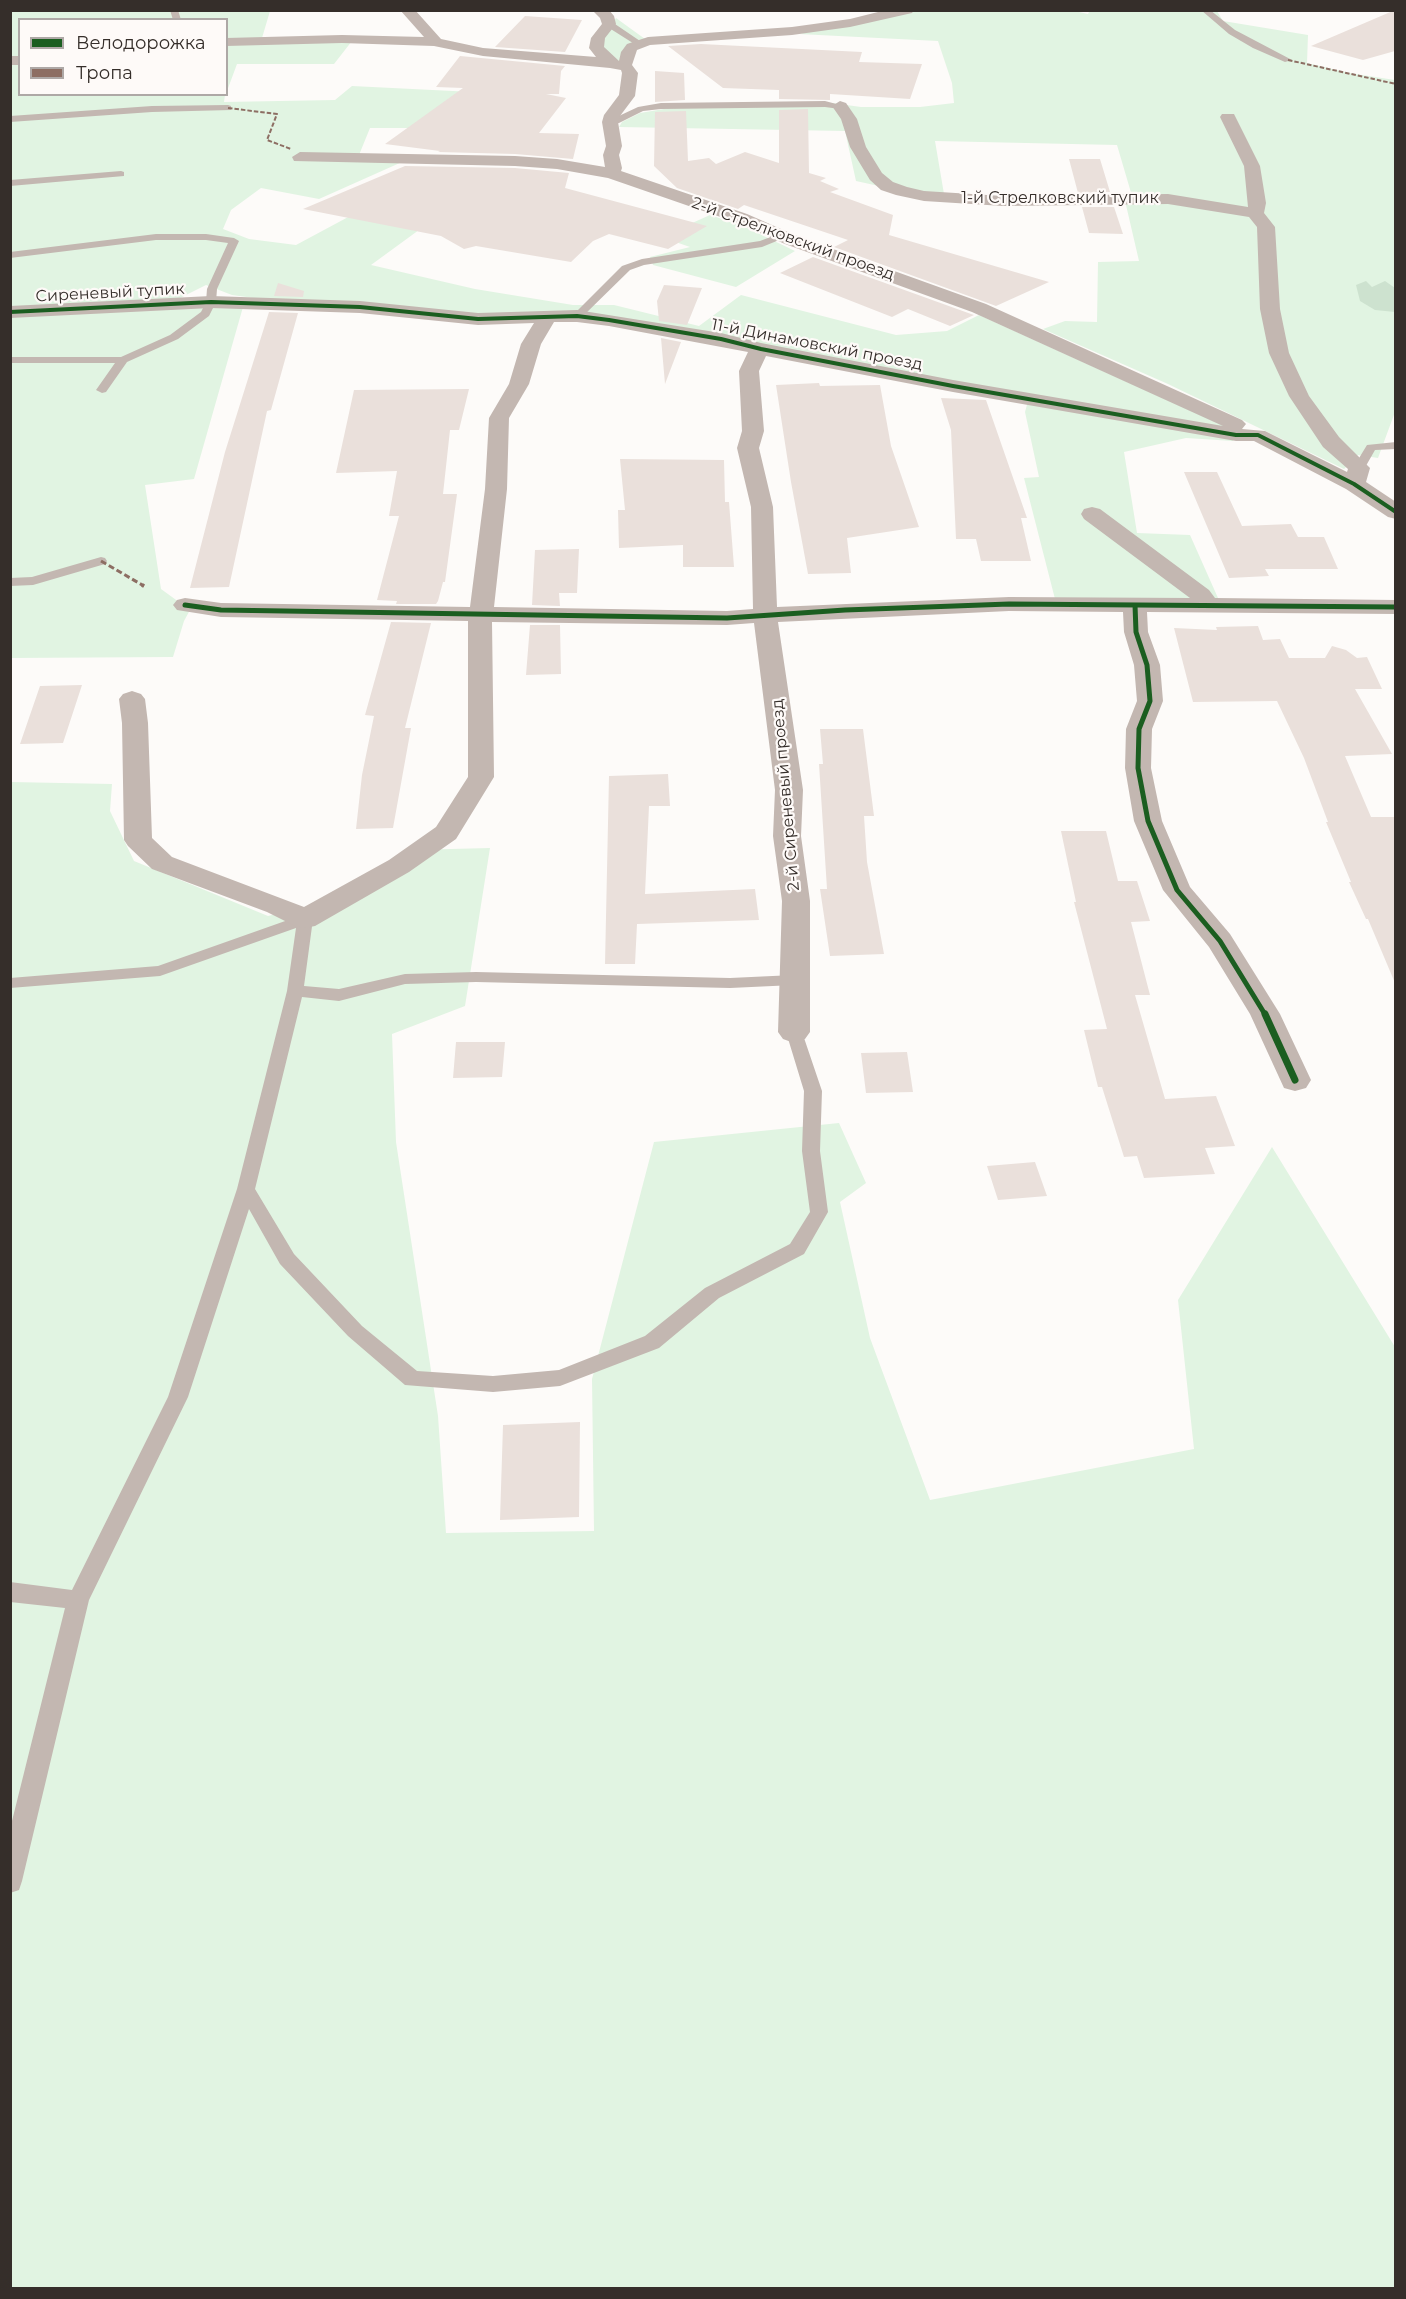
<!DOCTYPE html>
<html>
<head>
<meta charset="utf-8">
<style>
	body { margin:0 }
	#map { position:relative; width:1406px; height:2299px; overflow:hidden; background:#fdfbf9; font-family:Montserrat,sans-serif }
	canvas { display:block }
	.frame { position:absolute; inset:0; border:12px solid #352e2a; pointer-events:none }
	.legend { position:absolute; left:18px; top:18px; width:210px; height:78px; box-sizing:border-box; background:#fefaf8; border:2px solid #aea8a6; margin:0; padding:8px 10px; list-style:none; font-size:18px; color:#352e2a }
	.legend li { display:flex; align-items:center; gap:12px; height:30px }
	.legend b { width:30px; border:2px solid #aea8a6 }
</style>
</head>
<body>
<div id="map">
<canvas width="1406" height="2299"></canvas>
<div class="frame"></div>
<ul class="legend">
<li><b style="height:8px;background:#1b5e20"></b>Велодорожка</li>
<li><b style="height:8px;background:#8d6e63"></b>Тропа</li>
</ul>
</div>
<script>
const ctx = document.querySelector('canvas').getContext('2d');
ctx.lineJoin = 'round';
function fill(path, color) {
  ctx.fillStyle = color;
  ctx.fill(path, 'evenodd');
}
function poly(rows) {
  const path = new Path2D();
  for (const r of rows) {
    path.moveTo(r[0], r[1]);
    for (let i = 2; i < r.length; i += 2) path.lineTo(r[i], r[i + 1]);
  }
  return path;
}
function trace(path, color, width, dash) {
  ctx.strokeStyle = color;
  ctx.lineWidth = width;
  ctx.lineCap = dash ? 'butt' : 'round';
  ctx.setLineDash(dash || []);
  ctx.stroke(path);
}
function drawText(font, color, halo, rows, align = 'center') {
  ctx.font = font + ' Montserrat,sans-serif';
  ctx.lineWidth = 4.5;
  ctx.setLineDash([]);
  ctx.textBaseline = 'middle';
  ctx.strokeStyle = halo;
  ctx.fillStyle = color;
  for (const [text, x, y, turn = 0] of rows) {
    ctx.save();
    ctx.translate(x, y);
    ctx.rotate((+turn || 0) * Math.PI / 180);
    ctx.textAlign = isNaN(turn) ? turn : align;
    if (halo) ctx.strokeText(text, 0, 0);
    ctx.fillText(text, 0, 0);
    ctx.restore();
  }
}
const green = poly([
	[1070,10,1088,14,1090,10,1217,11,1223,21,1308,35,1307,63,1349,73,1395,80,1395,412,1378,458,1358,455,1344,469,1168,384,1043,329,1065,321,1097,322,1098,262,1139,261,1126,205,1132,196,1117,145,935,141,944,194,888,188,856,181,845,131,619,127,622,122,640,113,688,105,832,103,861,107,920,107,954,103,952,83,938,41,799,34,917,11],
	[10,11,270,11,262,38,227,40,226,20,20,20,20,94,225,95,224,102,335,100,352,86,473,92,457,128,370,128,359,155,402,162,319,199,261,188,231,210,223,229,249,239,296,245,365,208,434,219,371,265,475,289,573,305,614,305,699,326,741,295,896,335,947,331,979,315,1229,428,957,382,662,327,275,301,232,295,206,285,180,298,11,308],
	[616,18,645,39,623,49,620,63,604,55,601,41],
	[352,41,334,64,237,64,227,91,227,44],
	[710,215,743,226,795,251,736,287,653,265,650,257,690,247,661,237],
	[243,307,194,479,145,485,161,589,190,610,184,621,173,657,11,658,10,316,142,309],
	[1028,401,1235,438,1233,441,1186,438,1124,452,1137,533,1190,535,1218,598,1055,599,1024,478,1039,477,1025,412],
	[11,782,112,784,110,811,134,861,268,916,312,905,411,850,490,848,465,1006,392,1034,396,1142,438,1416,446,1533,594,1531,592,1379,654,1142,839,1123,866,1183,840,1202,870,1338,930,1500,1194,1449,1178,1300,1272,1147,1395,1347,1395,2288,11,2288]
]);
const forest = poly([
	[1366,281,1372,287,1385,281,1395,288,1395,312,1375,310,1360,301,1356,285]
]);
const building = poly([
	[1395,10,1395,51,1363,60,1311,46],
	[525,16,582,20,565,52,495,47],
	[701,44,862,52,859,62,922,64,910,99,830,94,830,100,779,99,779,90,723,88,668,46],
	[460,56,565,66,561,71,559,94,546,94,566,98,539,133,579,134,573,159,515,154,438,152,440,151,385,144,463,88,436,87],
	[655,71,684,73,685,100,655,102],
	[808,109,809,173,826,178,820,181,839,189,830,192,893,215,889,235,1049,282,996,306,834,247,848,240,744,205,738,209,677,188,654,166,655,112,686,111,688,161,709,158,716,164,745,152,779,163,779,110],
	[1069,159,1100,159,1110,192,1078,193],
	[405,166,515,168,569,173,565,188,707,226,668,249,609,234,593,241,571,262,476,246,464,249,441,236,303,209],
	[1082,207,1114,207,1123,234,1089,233],
	[813,257,971,314,974,315,950,326,908,309,892,317,780,273],
	[278,283,304,291,303,297,274,296],
	[664,285,702,288,687,325,659,321,657,301],
	[269,312,298,313,271,410,267,411,229,587,190,588,225,452],
	[661,338,681,342,665,384],
	[819,383,820,386,880,385,891,446,919,527,847,538,851,573,808,574,791,482,776,385],
	[469,389,459,430,450,430,443,494,457,494,445,582,443,582,438,601,436,604,396,604,397,601,377,600,399,516,389,516,397,471,336,473,354,390],
	[941,398,986,400,1027,518,1021,518,1031,561,981,561,976,539,956,539,951,430],
	[620,459,724,460,725,502,729,502,734,567,683,567,683,545,619,548,618,510,625,510],
	[1184,472,1217,472,1242,526,1291,524,1298,537,1324,537,1338,569,1265,569,1269,576,1229,578],
	[579,549,577,593,559,593,560,606,532,605,535,550],
	[391,622,431,623,405,728,411,728,393,828,356,829,362,775,374,716,365,715],
	[530,625,560,625,561,674,526,675],
	[1258,626,1263,640,1280,639,1289,658,1325,658,1332,646,1346,650,1357,658,1367,657,1382,689,1355,689,1392,754,1345,756,1371,817,1395,817,1395,983,1368,919,1366,919,1349,882,1351,882,1326,822,1328,822,1304,758,1277,701,1193,702,1174,628,1217,630,1216,627],
	[82,685,63,743,20,744,40,686],
	[820,729,863,729,874,816,864,816,867,862,884,954,830,956,820,889,827,889,819,764,823,764],
	[668,774,670,806,649,806,645,894,755,889,759,920,637,924,635,964,605,964,609,776],
	[1061,831,1106,831,1118,881,1137,881,1150,921,1131,922,1150,995,1135,995,1165,1099,1216,1096,1235,1146,1205,1148,1215,1174,1144,1178,1137,1156,1124,1157,1102,1087,1098,1087,1084,1030,1107,1029,1074,902,1076,902],
	[456,1042,505,1042,502,1077,453,1078],
	[907,1052,913,1092,866,1093,861,1053],
	[1035,1162,1047,1196,998,1200,987,1166],
	[580,1422,579,1517,500,1520,503,1425]
]);
const lane = poly([
	[170,10,178,10,181,20,173,20,170,10],
	[1201,10,1210,10,1235,30,1292,60,1285,62,1253,48,1229,34,1201,10],
	[606,22,612,22,643,43,636,45,606,26,606,22],
	[825,101,844,106,840,109,825,107,661,109,643,111,619,123,610,125,606,122,638,107,661,103,825,101],
	[228,105,231,106,231,110,152,112,10,122,10,116,152,106,228,105],
	[121,171,124,172,124,176,10,186,10,180,121,171],
	[781,233,784,234,784,238,762,247,644,265,630,270,581,318,572,316,622,266,642,259,760,241,781,233],
	[156,234,206,234,234,238,239,241,217,289,216,302,209,316,178,339,127,362,106,392,102,393,96,390,115,363,10,363,10,357,121,357,170,335,201,312,206,302,207,289,228,243,206,240,156,240,10,258,10,252,156,234],
	[1396,442,1396,449,1375,450,1363,471,1355,471,1353,468,1367,445,1396,442],
	[101,557,105,558,107,561,105,564,33,585,10,586,10,578,32,577,101,557],
	[305,914,313,919,304,986,339,989,405,974,476,972,730,978,794,975,800,976,802,980,800,984,794,985,730,988,476,982,405,984,339,1001,302,997,255,1189,294,1254,362,1326,417,1371,493,1376,559,1370,645,1336,705,1288,790,1244,810,1212,802,1151,804,1091,786,1032,788,1028,794,1026,800,1028,802,1032,822,1091,820,1151,828,1212,804,1254,719,1298,659,1348,560,1386,493,1392,405,1385,348,1336,280,1264,249,1209,188,1397,89,1600,22,1881,19,1890,10,1893,10,1829,65,1608,10,1602,10,1582,72,1590,168,1397,237,1189,287,991,296,928,160,976,10,988,10,978,158,966,305,914]
]);
const street = poly([
	[400,10,415,10,441,39,483,48,596,57,589,48,591,38,602,24,600,18,592,10,609,10,614,16,616,24,605,38,604,47,619,61,621,52,627,44,648,37,792,27,850,19,886,10,914,10,912,13,850,27,792,35,650,45,637,50,632,65,638,73,635,96,620,116,618,122,622,146,619,155,622,168,621,171,747,214,797,236,986,304,1242,420,1246,424,1242,429,1265,431,1347,472,1348,469,1323,447,1289,396,1269,353,1260,309,1257,227,1249,217,1168,204,1003,206,924,201,896,195,881,190,870,180,850,147,841,119,832,106,840,101,846,103,857,119,866,147,882,173,893,182,907,187,924,191,1003,196,1168,194,1248,207,1244,166,1220,117,1222,114,1234,114,1260,166,1266,203,1264,213,1275,227,1280,309,1289,353,1309,396,1339,437,1370,468,1366,482,1396,502,1396,519,1388,517,1346,489,1254,441,1236,441,953,392,766,356,759,371,764,431,759,448,773,507,777,607,1009,597,1190,598,1084,519,1081,514,1084,509,1092,507,1100,509,1209,590,1215,598,1396,600,1396,614,1147,612,1148,632,1160,665,1163,701,1152,729,1151,768,1162,821,1190,887,1230,934,1280,1014,1311,1080,1306,1088,1295,1091,1284,1088,1250,1014,1209,947,1163,890,1134,821,1125,768,1126,729,1137,701,1134,665,1124,632,1123,612,1009,611,778,622,803,790,801,836,810,901,810,1032,805,1039,794,1043,783,1039,778,1032,782,901,773,836,775,790,754,623,727,625,492,622,494,777,456,839,409,872,315,926,305,928,295,926,267,912,152,869,128,846,124,840,122,723,119,699,123,694,132,691,141,694,145,699,148,723,152,838,172,857,304,907,389,860,436,827,468,777,468,621,221,617,177,610,173,605,177,600,185,598,221,603,470,607,485,489,489,418,509,384,521,344,534,323,478,325,360,313,211,308,10,318,10,306,211,296,360,301,478,313,577,310,721,333,761,343,953,380,1223,426,972,312,785,244,735,222,608,178,557,169,515,166,294,161,292,157,300,152,515,156,557,159,605,167,603,155,606,146,602,122,604,115,619,95,622,73,621,70,610,68,483,56,434,46,342,43,226,46,226,38,342,35,424,37,400,10],
	[554,322,577,322,609,326,748,352,739,371,742,431,737,448,751,507,753,609,727,611,494,607,507,489,509,418,529,384,541,344,554,322],
	[10,56,20,56,20,65,10,65,10,56]
]);
const quietFar2 = poly([
	[1288,60,1396,84],
	[228,108,277,114,267,140,291,149]
]);
const quietFar1 = poly([
	[101,561,144,586]
]);
const quiet = poly([
	[142,585,144,586]
]);
const cyclewayFar2 = poly([
	[10,312,211,302,360,307,478,319,577,316,609,320,721,339,761,349,953,386,1236,435,1258,435,1354,484,1396,512]
]);
const cyclewayFar1 = poly([
	[185,605,221,610,727,618,845,610,1009,604,1396,607],
	[1135,605,1136,632,1147,665,1150,701,1139,729,1138,768,1148,821,1177,890,1220,941,1266,1016]
]);
const cycleway = poly([
	[1265,1014,1295,1080]
]);
const farStreetnames = [
	["1-й Стрелковский тупик",1060,198],
	["2-й Стрелковский проезд",793,239,20],
	["Сиреневый тупик",110,293,-3],
	["11-й Динамовский проезд",817,345,11],
	["2-й Сиреневый проезд",786,795,-95]
];
fill(green, '#e1f4e2');
fill(forest, '#cde2cf');
fill(building, '#eae0db');
fill(lane, '#c3b7b1');
fill(street, '#c3b7b1');
trace(quietFar2, '#8d6e63', 2, [4.5, 2]);
trace(quietFar1, '#8d6e63', 3, [6, 3]);
trace(quiet, '#8d6e63', 4, [8, 4]);
trace(cyclewayFar2, '#1b5e20', 4);
trace(cyclewayFar1, '#1b5e20', 5);
trace(cycleway, '#1b5e20', 7);
drawText('16px', '#352e2a', '#fefaf8', farStreetnames);
</script>
</body>
</html>
